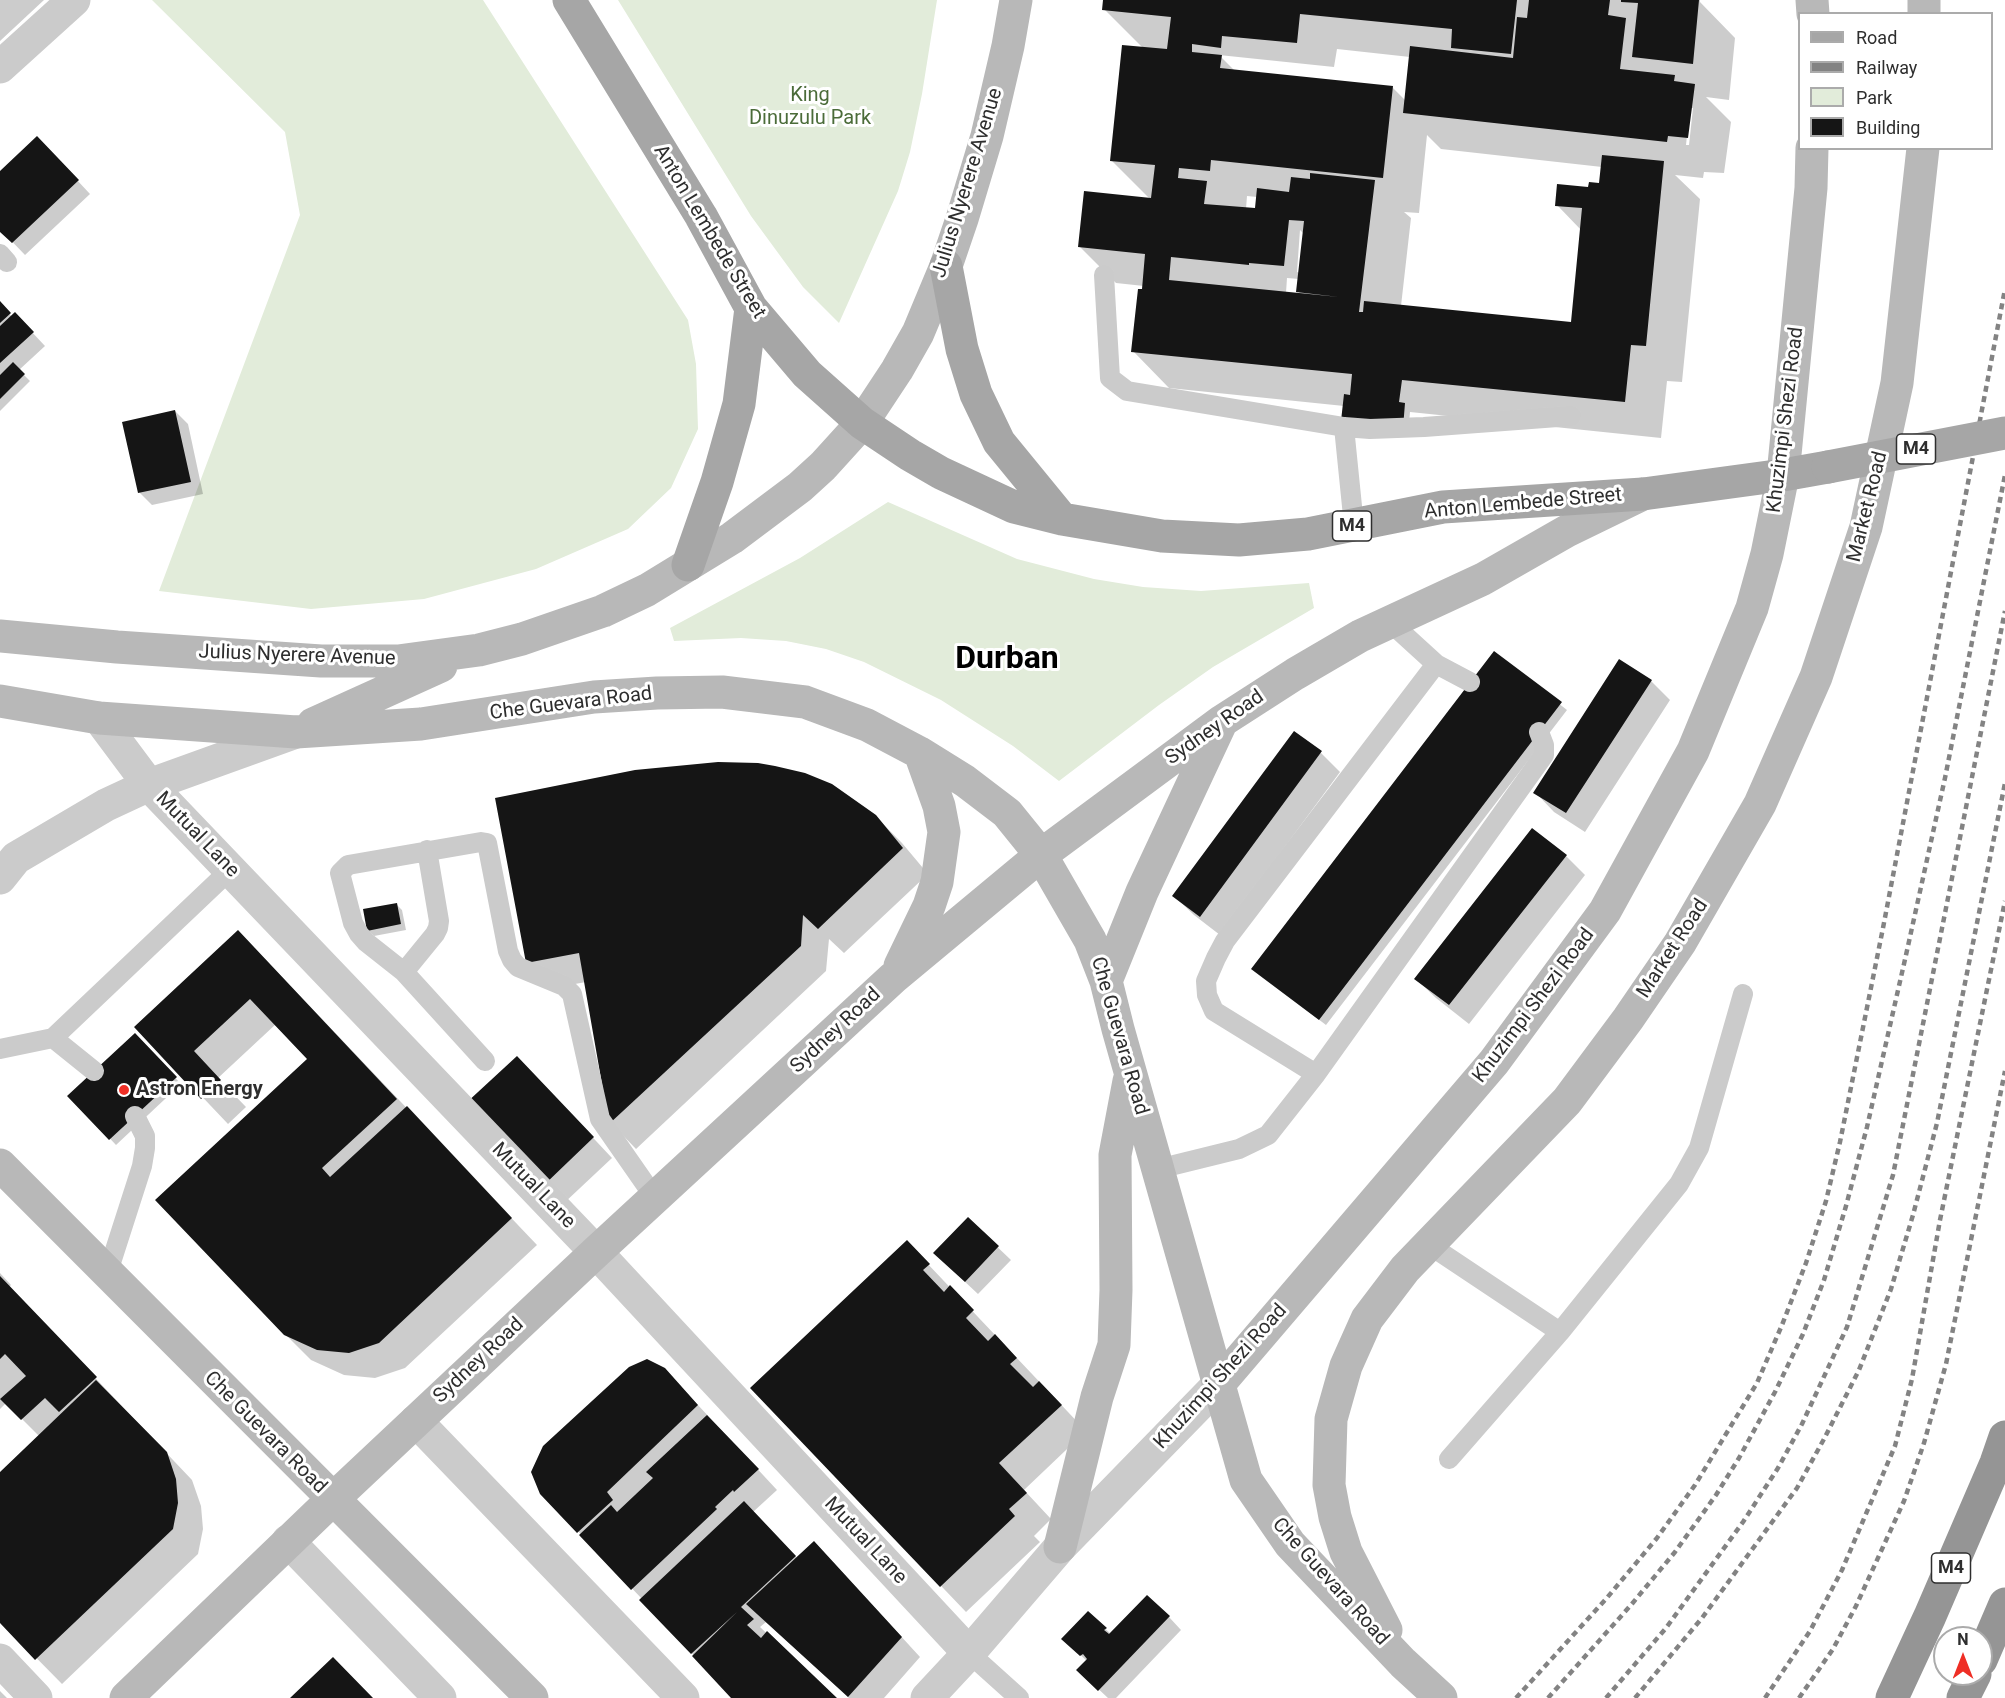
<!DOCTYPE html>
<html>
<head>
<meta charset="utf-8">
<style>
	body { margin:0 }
	#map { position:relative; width:2005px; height:1698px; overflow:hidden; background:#fff; font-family:Roboto,sans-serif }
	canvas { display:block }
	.legend { position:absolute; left:1798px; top:12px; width:195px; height:138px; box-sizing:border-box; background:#fff; border:2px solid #ababab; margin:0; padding:8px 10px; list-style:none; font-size:18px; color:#2e2e2e }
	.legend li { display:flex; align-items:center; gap:12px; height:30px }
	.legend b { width:30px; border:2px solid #ababab }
	.north { position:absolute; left:1933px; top:1626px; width:60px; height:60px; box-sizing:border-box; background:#fff; border:2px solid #ababab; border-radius:50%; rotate:0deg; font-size:16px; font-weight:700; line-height:24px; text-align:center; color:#2e2e2e }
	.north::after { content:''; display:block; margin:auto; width:21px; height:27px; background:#ef2e25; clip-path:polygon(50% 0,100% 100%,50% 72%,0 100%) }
</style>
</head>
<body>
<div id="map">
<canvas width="2005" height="1698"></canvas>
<ul class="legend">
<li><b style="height:8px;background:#a6a6a6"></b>Road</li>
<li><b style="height:8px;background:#838383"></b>Railway</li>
<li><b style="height:16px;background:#e2ecda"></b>Park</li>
<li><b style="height:16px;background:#151515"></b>Building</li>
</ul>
<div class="north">N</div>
</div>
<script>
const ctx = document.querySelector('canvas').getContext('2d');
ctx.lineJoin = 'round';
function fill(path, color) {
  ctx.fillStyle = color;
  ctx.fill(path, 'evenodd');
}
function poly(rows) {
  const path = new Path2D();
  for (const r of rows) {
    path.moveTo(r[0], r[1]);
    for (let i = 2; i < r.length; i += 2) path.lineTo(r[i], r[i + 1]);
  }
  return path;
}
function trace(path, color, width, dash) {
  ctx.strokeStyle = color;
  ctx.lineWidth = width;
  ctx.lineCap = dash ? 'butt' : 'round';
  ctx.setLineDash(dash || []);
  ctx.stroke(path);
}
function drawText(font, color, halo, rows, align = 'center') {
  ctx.font = font + ' Roboto,sans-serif';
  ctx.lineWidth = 6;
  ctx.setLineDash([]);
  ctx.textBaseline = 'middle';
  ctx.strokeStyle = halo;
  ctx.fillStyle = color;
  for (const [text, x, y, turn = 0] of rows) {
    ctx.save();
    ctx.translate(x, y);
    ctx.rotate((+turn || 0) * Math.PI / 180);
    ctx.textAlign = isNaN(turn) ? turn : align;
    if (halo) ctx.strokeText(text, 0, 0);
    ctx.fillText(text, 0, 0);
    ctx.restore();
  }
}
const green = poly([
	[152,0,483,0,688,320,696,364,698,429,671,488,628,529,536,569,424,599,311,609,159,591,300,215,285,132],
	[618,0,937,0,922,94,910,152,898,191,839,323,803,287,751,216],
	[888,502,1017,559,1094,579,1143,587,1201,591,1309,583,1314,608,1213,667,1159,705,1059,781,1013,746,941,700,864,662,826,649,786,641,741,638,674,641,670,628,800,558]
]);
const shadow = poly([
	[0,0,44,0,0,41],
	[1105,0,1700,0,1700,2,1735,38,1729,100,1706,97,1731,122,1724,173,1704,172,1703,178,1675,175,1700,199,1682,382,1667,381,1661,438,1410,412,1408,433,1344,406,1169,388,1133,351,1146,292,1144,286,1116,283,1080,247,1150,199,1111,160,1143,48,1104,9],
	[1337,49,1410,57,1406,101,1392,87,1235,71,1219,55,1334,67],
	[1690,108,1693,108,1689,145,1686,145],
	[1427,135,1441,149,1602,167,1601,185,1557,205,1582,231,1573,324,1401,306,1411,218,1404,212,1419,213],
	[1247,196,1257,197,1256,210,1246,209],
	[1300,230,1304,234,1300,273,1297,272],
	[1287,278,1299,279,1298,291,1301,295,1286,293],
	[50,151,90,194,25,255,0,229,0,173],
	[0,303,12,317,15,314,45,346,19,370,30,381,0,411],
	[175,411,188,424,203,494,152,505,139,492],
	[1494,653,1567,710,1326,1025,1259,974],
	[1651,681,1670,700,1585,832,1554,812,1535,792],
	[1294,733,1321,753,1340,772,1220,935,1194,915,1174,896],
	[875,816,902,843,928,874,844,953,829,939,826,971,636,1149,611,1123,586,982,553,988,527,962],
	[1566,856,1585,875,1469,1024,1436,998,1416,979],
	[396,904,402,910,406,930,374,936,368,930],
	[263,957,537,1245,405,1368,375,1378,344,1375,311,1360,285,1334,309,1059,276,1024,218,1078,246,1107,228,1124,136,1027],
	[135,1035,181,1084,116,1145,70,1096],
	[536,1077,612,1158,563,1204,544,1185],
	[968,1219,1011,1260,978,1294,948,1266],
	[907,1242,1086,1431,1024,1490,1051,1519,1034,1536,1040,1542,966,1612,752,1388],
	[0,1273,11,1285,9,1287,192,1480,201,1506,203,1529,198,1554,62,1684,0,1621,0,1474,39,1436,6,1403,0,1409],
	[684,1390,777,1490,753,1512,797,1558,833,1562,920,1657,884,1698,849,1698,766,1622,760,1627,835,1698,733,1698,642,1599,542,1493],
	[1088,1613,1111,1634,1169,1617,1181,1630,1116,1698,1108,1698,1078,1670,1087,1661,1076,1651],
	[0,1691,7,1698,0,1698]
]);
const building = poly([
	[1103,0,1517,0,1511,54,1451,48,1452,29,1300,14,1297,43,1222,36,1221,48,1192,44,1192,52,1222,55,1220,68,1393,86,1383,178,1211,160,1210,171,1179,168,1178,178,1207,181,1204,204,1255,208,1257,188,1289,192,1291,177,1310,179,1310,173,1375,180,1359,312,1363,312,1364,301,1571,322,1582,208,1555,206,1557,184,1588,187,1589,182,1599,183,1602,155,1664,161,1646,346,1631,345,1625,402,1402,380,1399,402,1405,403,1403,428,1341,421,1344,394,1350,395,1352,374,1131,352,1138,289,1142,289,1145,254,1078,247,1084,191,1151,198,1155,165,1110,161,1122,45,1167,49,1171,17,1102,10],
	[1289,220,1304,221,1296,292,1339,297,1169,280,1171,257,1249,265,1249,263,1284,266],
	[1529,0,1610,0,1608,15,1626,18,1620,69,1675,75,1674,81,1695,84,1688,138,1668,136,1667,142,1403,113,1410,46,1513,58,1517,17,1527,18],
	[1621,0,1699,0,1693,64,1632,57,1638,3,1621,2],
	[37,136,79,180,12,243,0,232,0,171],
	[0,301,11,313,0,323],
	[15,312,34,332,0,363,0,326],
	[13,362,25,374,0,399,0,375],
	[175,410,191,482,138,493,122,422],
	[1494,651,1562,702,1319,1020,1251,969],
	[1619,659,1652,680,1566,813,1533,793],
	[1294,731,1322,751,1200,917,1172,896],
	[718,762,758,763,775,766,805,773,832,784,876,815,903,848,818,929,803,915,801,946,609,1124,579,953,526,963,495,798,635,770],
	[1532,828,1567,855,1449,1005,1414,979],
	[397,903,401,924,367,931,363,909],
	[238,930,397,1099,322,1168,330,1177,407,1106,512,1218,379,1343,349,1353,317,1350,284,1335,155,1200,307,1059,250,999,194,1051,221,1080,201,1099,134,1027],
	[135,1033,177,1077,109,1140,67,1096],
	[517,1056,594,1137,543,1186,465,1104],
	[968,1217,999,1246,965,1282,933,1253],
	[907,1240,930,1264,923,1270,944,1292,950,1285,974,1310,966,1318,988,1341,995,1334,1017,1358,1010,1364,1033,1387,1039,1381,1062,1405,999,1463,1027,1493,1009,1509,1015,1516,940,1587,750,1388],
	[0,1276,97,1377,59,1412,45,1398,21,1420,0,1399,26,1376,5,1354,0,1359],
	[647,1359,665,1368,698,1405,607,1492,613,1500,577,1533,540,1494,531,1472,543,1446,629,1367],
	[96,1380,167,1452,176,1479,178,1503,173,1529,35,1660,0,1623,0,1472],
	[707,1415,759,1469,734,1492,733,1490,715,1507,717,1509,631,1590,579,1535,611,1505,617,1512,653,1478,646,1472],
	[744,1501,796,1556,741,1607,754,1619,747,1625,761,1638,767,1631,837,1698,731,1698,692,1656,737,1612,691,1654,639,1600],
	[814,1541,902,1637,848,1697,746,1604],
	[1147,1595,1170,1616,1098,1691,1076,1670,1087,1659,1083,1654,1080,1656,1061,1639,1088,1611,1107,1628,1104,1630,1109,1634],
	[333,1657,373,1698,290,1698]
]);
const service = poly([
	[0,254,7,262],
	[1104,275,1110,378,1127,391,1344,427,1370,429,1424,427,1571,416],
	[1344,427,1354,526],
	[1391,623,1436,664,1470,682],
	[404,972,435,934,438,928,439,921,427,850],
	[53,1038,94,1071],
	[0,1049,53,1038,230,870],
	[485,1061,404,972,366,942,359,934,353,923,340,873,348,865,481,842,487,843,508,951,512,960,518,967,564,986,572,994,600,1119,655,1198],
	[1316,1074,1214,1011,1207,995,1206,981,1216,958,1225,941,1436,664],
	[1158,1169,1239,1149,1268,1135,1316,1074,1544,755,1544,745,1539,732],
	[1428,1244,1560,1332],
	[107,1275,142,1166,145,1148,145,1136,135,1116],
	[1449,1459,1560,1332,1679,1184,1699,1148,1743,994],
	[969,1653,1019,1698]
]);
const minor = poly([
	[0,67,74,0],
	[99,718,149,785,596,1252,969,1653],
	[0,878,16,858,106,805,149,785,296,732],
	[416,1421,683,1698],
	[288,1541,440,1698],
	[0,1660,36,1698]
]);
const tertiary = poly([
	[927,1698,969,1653,1060,1547,1218,1385]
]);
const secondary = poly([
	[1812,0,1813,14],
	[1924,0,1924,14],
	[0,636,117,647,321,661,398,661,479,650,522,639,603,611,647,590,732,538,800,487,823,466,862,423,897,370,918,333,946,266,962,219,987,136,1008,46,1016,0],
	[0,701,99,718,296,732,421,724,594,697,657,693,722,692,805,702,867,725,920,753,965,781,1007,813,1041,855,1090,940,1106,981,1118,1029,1246,1480,1290,1544,1403,1663,1441,1698],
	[313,724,441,666],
	[900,966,929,906,937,882,944,832,939,806,920,753],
	[1106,981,1142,892,1220,725],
	[0,1165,532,1698],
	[1218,1385,1494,1062,1605,911,1693,751,1752,608,1767,554,1783,475,1811,188,1812,148],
	[1060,1547,1097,1397,1114,1345,1116,1290,1115,1155,1129,1081],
	[1386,1630,1346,1552,1335,1517,1329,1485,1331,1419,1346,1366,1367,1319,1405,1269,1567,1101,1628,1019,1680,943,1760,804,1816,677,1866,527,1897,383,1923,148],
	[126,1698,332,1500,596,1252,893,978,1041,855,1222,721,1295,674,1360,636,1483,579,1567,531,1643,494]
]);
const primary = poly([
	[569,0,701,216,751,308,807,374,862,423,910,455,941,473,1014,507,1062,519,1162,536,1239,540,1308,534,1443,507,1643,494,1783,475,1828,467],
	[946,266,962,349,976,394,999,442,1062,519],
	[688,565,717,482,739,404,751,308]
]);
const motorway = poly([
	[1981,1660,2005,1604],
	[1892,1698,1930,1616,1996,1463,2005,1437],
	[1963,1698,1975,1674]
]);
const rail = poly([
	[1516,1698,1606,1599,1657,1538,1695,1485,1757,1383,1782,1325,1806,1263,1826,1201,1840,1142,1883,928,2005,289],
	[1548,1698,1631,1605,1675,1552,1716,1495,1739,1458,1775,1392,1803,1334,1824,1280,1846,1206,1867,1127,1906,955,1945,778,2005,475],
	[1606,1698,1666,1628,1743,1522,1778,1468,1802,1424,1847,1327,1893,1175,2005,611],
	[1635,1698,1702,1618,1797,1488,1824,1439,1859,1370,1891,1289,1913,1215,1937,1123,2005,783],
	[1765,1698,1810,1631,1842,1570,1895,1446,1912,1379,1940,1220,2005,901],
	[1799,1698,1833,1649,1856,1606,1904,1501,1924,1443,1946,1364,2005,1071]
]);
const primaryBridge = poly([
	[1828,467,2005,433]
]);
const markers = [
	[124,1090,6,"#ef2e25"]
];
const shields = [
	[1916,449,39],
	[1352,526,39],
	[1951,1568,39]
];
const shieldNames = [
	["M4",1916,449],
	["M4",1352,526],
	["M4",1951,1568]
];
const parkNames = [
	["King",810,96],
	["Dinuzulu Park",810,119]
];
const streetNames = [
	["Julius Nyerere Avenue",968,183,-73],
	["Anton Lembede Street",709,232,59],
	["Khuzimpi Shezi Road",1786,420,-83],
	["Anton Lembede Street",1523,504,-5],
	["Market Road",1868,507,-76],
	["Julius Nyerere Avenue",297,656,2],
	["Che Guevara Road",571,704,-7],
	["Sydney Road",1215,728,-35],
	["Mutual Lane",197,835,46],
	["Market Road",1673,949,-57],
	["Khuzimpi Shezi Road",1534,1006,-53],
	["Sydney Road",836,1031,-43],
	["Che Guevara Road",1119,1036,74],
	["Mutual Lane",533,1186,46],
	["Sydney Road",479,1361,-43],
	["Khuzimpi Shezi Road",1221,1377,-48],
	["Che Guevara Road",265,1433,45],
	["Mutual Lane",865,1541,47],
	["Che Guevara Road",1330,1582,48]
];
const poiNames = [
	["Astron Energy",136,1090]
];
const townNames = [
	["Durban",1007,660]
];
fill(green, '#e2ecda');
fill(shadow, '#0003');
fill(building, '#151515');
trace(service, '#cbcbcb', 20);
trace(minor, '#cbcbcb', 33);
trace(tertiary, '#cbcbcb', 33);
trace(secondary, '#b8b8b8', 33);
trace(primary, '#a6a6a6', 33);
trace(motorway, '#959595', 33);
trace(rail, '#838383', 4.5, [6, 4.5]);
trace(primaryBridge, '#a6a6a6', 33);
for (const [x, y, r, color] of markers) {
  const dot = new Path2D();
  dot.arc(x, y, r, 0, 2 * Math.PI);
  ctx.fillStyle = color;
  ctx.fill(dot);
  trace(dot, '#fff', 2);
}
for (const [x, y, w] of shields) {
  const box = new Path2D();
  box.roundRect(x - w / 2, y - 15, w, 30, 4.5);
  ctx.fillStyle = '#fff';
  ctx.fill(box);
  trace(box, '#2e2e2e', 1.5);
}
drawText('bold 18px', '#2e2e2e', null, shieldNames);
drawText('20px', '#4b6c39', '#fff', parkNames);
drawText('20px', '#2e2e2e', '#fff', streetNames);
drawText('bold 20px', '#2e2e2e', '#fff', poiNames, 'left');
drawText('bold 32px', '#000', '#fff', townNames);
</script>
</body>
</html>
